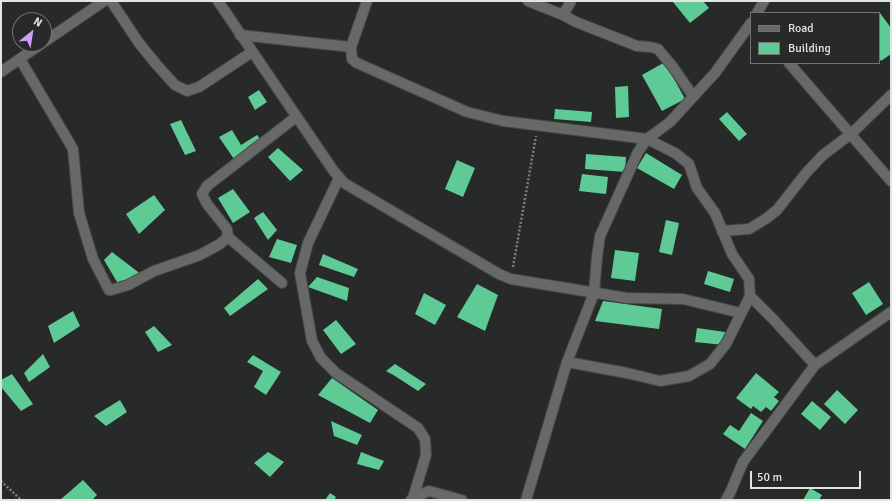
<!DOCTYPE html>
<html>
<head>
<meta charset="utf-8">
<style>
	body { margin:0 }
	#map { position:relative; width:892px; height:501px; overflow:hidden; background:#272a28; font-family:Signika,sans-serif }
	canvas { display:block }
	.frame { position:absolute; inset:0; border:2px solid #e2e4e3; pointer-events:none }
	.legend { position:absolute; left:750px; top:12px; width:130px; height:52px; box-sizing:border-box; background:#272a28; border:1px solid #727473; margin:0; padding:5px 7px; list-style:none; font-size:12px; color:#e2e4e3 }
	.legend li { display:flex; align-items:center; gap:8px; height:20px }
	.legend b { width:20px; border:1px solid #727473 }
	.north { position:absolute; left:12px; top:12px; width:40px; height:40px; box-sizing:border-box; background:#272a28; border:1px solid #727473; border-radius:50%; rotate:30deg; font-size:11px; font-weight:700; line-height:16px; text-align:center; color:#e2e4e3 }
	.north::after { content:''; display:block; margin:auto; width:14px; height:18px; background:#d49cfc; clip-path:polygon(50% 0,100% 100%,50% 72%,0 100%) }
	.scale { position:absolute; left:750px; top:471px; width:111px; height:18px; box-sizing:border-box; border:2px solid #e2e4e3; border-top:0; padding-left:5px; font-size:12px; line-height:14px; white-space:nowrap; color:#e2e4e3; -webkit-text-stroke:3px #272a28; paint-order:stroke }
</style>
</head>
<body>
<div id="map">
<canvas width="892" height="501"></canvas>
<div class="frame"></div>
<ul class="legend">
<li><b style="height:5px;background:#676968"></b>Road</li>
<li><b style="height:11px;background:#5ecb97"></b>Building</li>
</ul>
<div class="north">N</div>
<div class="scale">50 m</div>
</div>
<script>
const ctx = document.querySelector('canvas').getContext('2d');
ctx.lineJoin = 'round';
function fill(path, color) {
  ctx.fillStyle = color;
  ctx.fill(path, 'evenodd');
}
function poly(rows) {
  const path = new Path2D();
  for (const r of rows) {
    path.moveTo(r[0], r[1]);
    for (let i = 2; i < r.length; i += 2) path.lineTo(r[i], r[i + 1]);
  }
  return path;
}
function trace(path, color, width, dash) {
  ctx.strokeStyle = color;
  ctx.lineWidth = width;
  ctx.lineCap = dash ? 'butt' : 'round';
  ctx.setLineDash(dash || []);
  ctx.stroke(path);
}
const building = poly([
	[674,1,703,1,709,8,690,23,673,2],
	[880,13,891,28,891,54,881,61,879,58,879,14],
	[665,62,685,99,662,111,642,75],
	[628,86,629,117,616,118,615,87],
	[259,90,267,102,255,110,248,97],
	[555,109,592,112,591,122,554,119],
	[727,112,747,134,739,141,719,119],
	[181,120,196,151,185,155,170,124],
	[232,130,241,145,257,135,263,142,236,162,219,137],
	[278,148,303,170,290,181,268,157],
	[646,153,682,175,674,189,637,168],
	[586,154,626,157,625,172,585,169],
	[457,160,475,168,463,197,445,189],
	[582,174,608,177,606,194,579,191],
	[233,189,250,212,233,223,218,198],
	[154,195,165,210,139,234,126,214],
	[263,212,277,230,268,240,254,218],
	[666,220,679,223,672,255,659,252],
	[277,239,297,245,291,263,269,257],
	[615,250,639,253,635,281,611,278],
	[112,252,142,275,120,287,104,260],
	[323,254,358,269,354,277,319,265],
	[708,271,734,279,730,292,704,284],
	[317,277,349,288,347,301,308,287],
	[258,279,268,289,230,316,224,308],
	[869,282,883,304,866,315,852,293],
	[477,284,498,295,485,331,457,317],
	[424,293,446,305,435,325,415,314],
	[603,301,662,309,659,329,595,321],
	[73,311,80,326,54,343,48,326],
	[336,320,356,344,341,354,323,330],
	[154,326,172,345,158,352,145,332],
	[697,328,725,332,724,345,695,342],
	[43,354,50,367,29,382,24,373],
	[253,355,281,372,266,395,254,387,263,371,247,362],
	[395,364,426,384,418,391,395,376,386,371],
	[756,373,779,392,774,397,779,401,771,411,766,407,761,412,753,406,751,409,736,398],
	[12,374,33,404,21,411,1,387,1,380],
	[332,378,378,410,370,423,318,395],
	[837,390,858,410,845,424,824,404],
	[120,400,127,412,106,426,94,416],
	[812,401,831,417,820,430,801,414],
	[751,413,763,421,745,449,723,434,730,425,739,431],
	[331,421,362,435,357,445,334,436],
	[268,452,284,462,270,477,254,463],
	[361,452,384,461,379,470,357,464],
	[83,480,97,495,92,500,60,500],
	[810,488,822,495,819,500,803,500],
	[330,493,336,497,334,500,325,500]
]);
const path = poly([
	[513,267,536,136],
	[1,481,21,500]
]);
const minor = poly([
	[111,1,139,43,156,64,175,85,187,91,199,87,252,52],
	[218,1,333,170,344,183,499,274,511,279,627,298,683,299,741,313],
	[367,1,351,47,352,59,357,63,467,112,503,121,647,139,675,153,689,164,697,188,715,213,732,254,749,279,750,296,726,344,710,364,689,376,660,381,627,373,567,362],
	[528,1,563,15,576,22,637,46,650,47,658,49,673,67,693,96],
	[757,13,764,1],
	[563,15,571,1],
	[240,35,351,47],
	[44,42,104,1],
	[20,59,73,149,79,213,93,259,109,290,111,290,128,285,154,271,200,255,220,244,228,237,227,229,207,204,202,194,207,186,296,117],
	[789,63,891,181],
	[1,72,41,44],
	[339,178,308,243,300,273,312,341,321,358,336,373,418,428,425,439,426,455,413,498],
	[722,231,749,229,767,218,777,210,806,173,823,155,851,134,891,95],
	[228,237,282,283],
	[750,296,773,319,815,365],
	[411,500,413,498,429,491,462,500],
	[526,500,567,362,594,293,597,257,600,236,638,152,647,139,670,122,715,73,751,23],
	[726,500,730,493,743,462,815,365,891,312]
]);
fill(building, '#5ecb97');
trace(minor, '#454846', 12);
trace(path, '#7d7f7e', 2.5, [2, 2]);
trace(minor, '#676968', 10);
</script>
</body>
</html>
